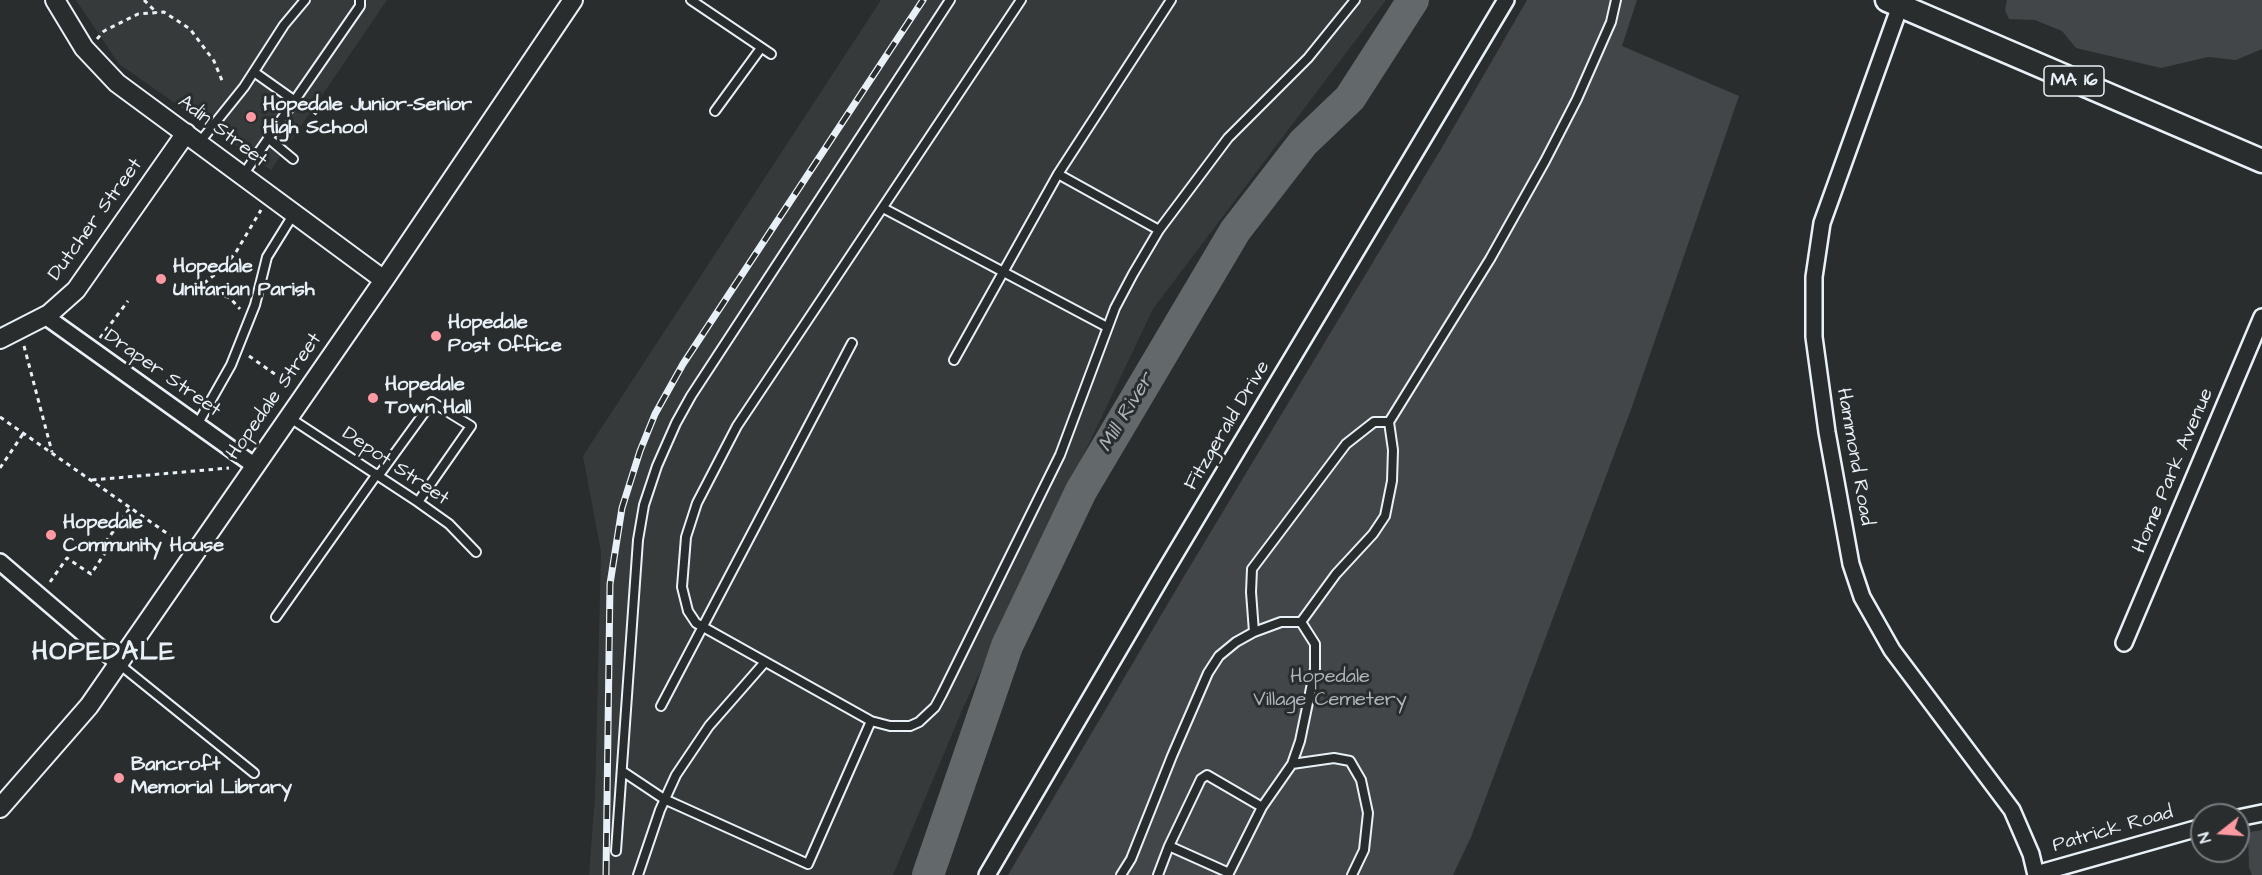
<!DOCTYPE html>
<html>
<head>
<meta charset="utf-8">
<style>
	body { margin:0 }
	#map { position:relative; width:2262px; height:875px; overflow:hidden; background:#2a2d2e; font-family:"Architects Daughter",sans-serif }
	canvas { display:block }
	.north { position:absolute; left:2190px; top:803px; width:60px; height:60px; box-sizing:border-box; background:#2a2d2e; border:2px solid #767b7f; border-radius:50%; rotate:253deg; font-size:16px; font-weight:700; line-height:24px; text-align:center; color:#e8f1f8 }
	.north::after { content:''; display:block; margin:auto; width:21px; height:27px; background:#ff9aa2; clip-path:polygon(50% 0,100% 100%,50% 72%,0 100%) }
</style>
</head>
<body>
<div id="map">
<canvas width="2262" height="875"></canvas>
<div class="north">N</div>
</div>
<script>
const ctx = document.querySelector('canvas').getContext('2d');
ctx.lineJoin = 'round';
function fill(path, color) {
  ctx.fillStyle = color;
  ctx.fill(path, 'evenodd');
}
function poly(rows) {
  const path = new Path2D();
  for (const r of rows) {
    path.moveTo(r[0], r[1]);
    for (let i = 2; i < r.length; i += 2) path.lineTo(r[i], r[i + 1]);
  }
  return path;
}
function trace(path, color, width, dash) {
  ctx.strokeStyle = color;
  ctx.lineWidth = width;
  ctx.lineCap = dash ? 'butt' : 'round';
  ctx.setLineDash(dash || []);
  ctx.stroke(path);
}
function drawText(font, color, halo, rows, align = 'center') {
  ctx.font = font + ' "Architects Daughter",sans-serif';
  ctx.lineWidth = 6;
  ctx.setLineDash([]);
  ctx.textBaseline = 'middle';
  ctx.strokeStyle = halo;
  ctx.fillStyle = color;
  for (const [text, x, y, turn = 0] of rows) {
    ctx.save();
    ctx.translate(x, y);
    ctx.rotate((+turn || 0) * Math.PI / 180);
    ctx.textAlign = isNaN(turn) ? turn : align;
    if (halo) ctx.strokeText(text, 0, 0);
    ctx.fillText(text, 0, 0);
    ctx.restore();
  }
}
const built = poly([
	[76,0,387,0,271,170,119,64],
	[881,0,1386,0,1153,309,963,708,893,875,589,875,595,796,601,552,583,456]
]);
const green = poly([
	[1527,0,1637,0,1622,46,1739,96,1633,404,1471,837,1453,875,1008,875,1180,583,1444,144],
	[2007,0,2262,0,2262,49,2236,60,2208,57,2161,68,2076,48,2062,31,2035,20,2009,19,2005,10],
	[2262,830,2262,875,2252,875,2249,867,2248,835,2250,832]
]);
const river = poly([
	[928,875,1007,646,1081,491,1235,231,1303,143,1350,98,1413,0]
]);
const path = poly([
	[144,0,157,13],
	[97,39,104,31,138,14,164,12,190,29,214,61,223,83],
	[306,106,319,116],
	[184,286,225,294,247,290],
	[197,289,223,268,236,252,261,210],
	[225,296,230,298,240,309],
	[100,338,128,301],
	[24,346,52,452],
	[249,356,289,384],
	[0,417,178,541],
	[0,468,23,434],
	[92,480,229,468],
	[50,582,67,558,91,574,107,550,102,547,130,508]
]);
const service = poly([
	[691,0,771,54],
	[1021,0,737,426,697,503,686,537,682,587,688,611,696,623,871,721,890,726,910,726,919,722,935,707,942,694,1060,455,1115,308,1133,274,1159,230,1228,138,1308,58,1355,0],
	[254,72,295,101],
	[715,111,761,48],
	[269,139,293,159],
	[199,143,244,87,284,25,305,0],
	[1058,174,1159,230],
	[243,175,360,6,360,0],
	[883,208,1107,327],
	[954,360,1058,174,1171,0],
	[290,418,418,502,449,524,476,552],
	[197,425,231,365,255,305,267,257,293,215],
	[379,475,432,402,471,426,418,502],
	[276,617,377,474],
	[1254,632,1281,622,1301,622],
	[119,664,254,773],
	[661,706,852,343],
	[622,771,664,799,808,864,871,721],
	[1169,846,1229,873,1228,875],
	[616,851,638,540,644,505,657,466,676,423,691,396,950,0],
	[1229,873,1262,807],
	[638,875,660,810,676,775,709,726,765,662],
	[1121,875,1131,859,1172,756,1208,673,1219,656,1236,642,1254,632,1251,592,1252,569,1346,444,1374,422,1389,422],
	[1158,875,1169,846,1201,779,1207,775,1262,807,1292,764],
	[1352,875,1364,850,1368,813,1361,780,1350,761,1334,758,1292,764,1300,741,1315,669,1315,644,1301,622,1336,574,1373,534,1385,516,1392,481,1393,450,1389,422,1490,259,1545,161,1577,99,1611,22,1616,0]
]);
const minor = poly([
	[1900,6,1822,223,1814,277,1814,337,1827,432,1851,564,1862,597,1892,650,2012,810,2031,854,2036,875],
	[45,316,255,466],
	[0,562,118,663],
	[2124,643,2262,317],
	[2238,818,2262,813],
	[2036,874,2202,827],
	[987,875,1162,576,1506,0]
]);
const tertiary = poly([
	[55,0,84,48,117,83,384,280],
	[0,339,49,314,76,290,186,133],
	[0,808,89,706,384,280,573,0]
]);
const primary = poly([
	[1887,0,2262,161]
]);
const rail = poly([
	[606,875,610,584,622,508,640,451,655,414,683,364,923,0]
]);
const markers = [
	[251,117,6,"#ff9aa2"],
	[161,279,6,"#ff9aa2"],
	[436,336,6,"#ff9aa2"],
	[373,398,6,"#ff9aa2"],
	[51,535,6,"#ff9aa2"],
	[119,778,6,"#ff9aa2"]
];
const shields = [
	[2074,81,60]
];
const shieldNames = [
	["MA 16",2074,81]
];
const poiNames = [
	["Hopedale Junior-Senior",263,106],
	["High School",263,129],
	["Hopedale",173,268],
	["Unitarian Parish",173,291],
	["Hopedale",448,324],
	["Post Office",448,347],
	["Hopedale",385,386],
	["Town Hall",385,409],
	["Hopedale",63,524],
	["Community House",63,547],
	["Bancroft",131,766],
	["Memorial Library",131,789]
];
const streetNames = [
	["Adin Street",222,132,37],
	["Dutcher Street",96,220,-54],
	["Draper Street",162,374,35],
	["Hopedale Street",275,397,-55],
	["Fitzgerald Drive",1228,426,-59],
	["Hammond Road",1854,457,80],
	["Depot Street",395,467,34],
	["Home Park Avenue",2174,471,-67],
	["Patrick Road",2113,830,-16]
];
const parkNames = [
	["Hopedale",1330,678],
	["Village Cemetery",1330,701]
];
const waterNames = [
	["Mill River",1127,413,-59]
];
const districtNames = [
	["HOPEDALE",104,654]
];
fill(built, '#363a3b');
fill(green, '#424648');
trace(river, '#63686b', 32);
trace(service, '#e8f1f8', 12);
trace(minor, '#e8f1f8', 20);
trace(tertiary, '#e8f1f8', 22);
trace(primary, '#e8f1f8', 27);
trace(path, '#e8f1f8', 3, [4.5, 4.5]);
trace(service, '#2a2d2e', 8);
trace(minor, '#2a2d2e', 15);
trace(tertiary, '#2a2d2e', 18);
trace(primary, '#2a2d2e', 22);
trace(rail, '#e8f1f8', 7);
trace(rail, '#2a2d2e', 4.5, [14]);
for (const [x, y, r, color] of markers) {
  const dot = new Path2D();
  dot.arc(x, y, r, 0, 2 * Math.PI);
  ctx.fillStyle = color;
  ctx.fill(dot);
  trace(dot, '#2a2d2e', 2);
}
for (const [x, y, w] of shields) {
  const box = new Path2D();
  box.roundRect(x - w / 2, y - 15, w, 30, 4.5);
  ctx.fillStyle = '#2a2d2e';
  ctx.fill(box);
  trace(box, '#e8f1f8', 1.5);
}
drawText('bold 18px', '#e8f1f8', null, shieldNames);
drawText('bold 20px', '#e8f1f8', '#2a2d2e', poiNames, 'left');
drawText('20px', '#e8f1f8', '#2a2d2e', streetNames);
drawText('20px', '#aeb5ba', '#2a2d2e', parkNames);
drawText('italic 21px', '#acb3b9', '#2a2d2e', waterNames);
ctx.letterSpacing = '1.5px';
drawText('bold 26px', '#e8f1f8', '#2a2d2e', districtNames);
ctx.letterSpacing = '0px';
</script>
</body>
</html>
